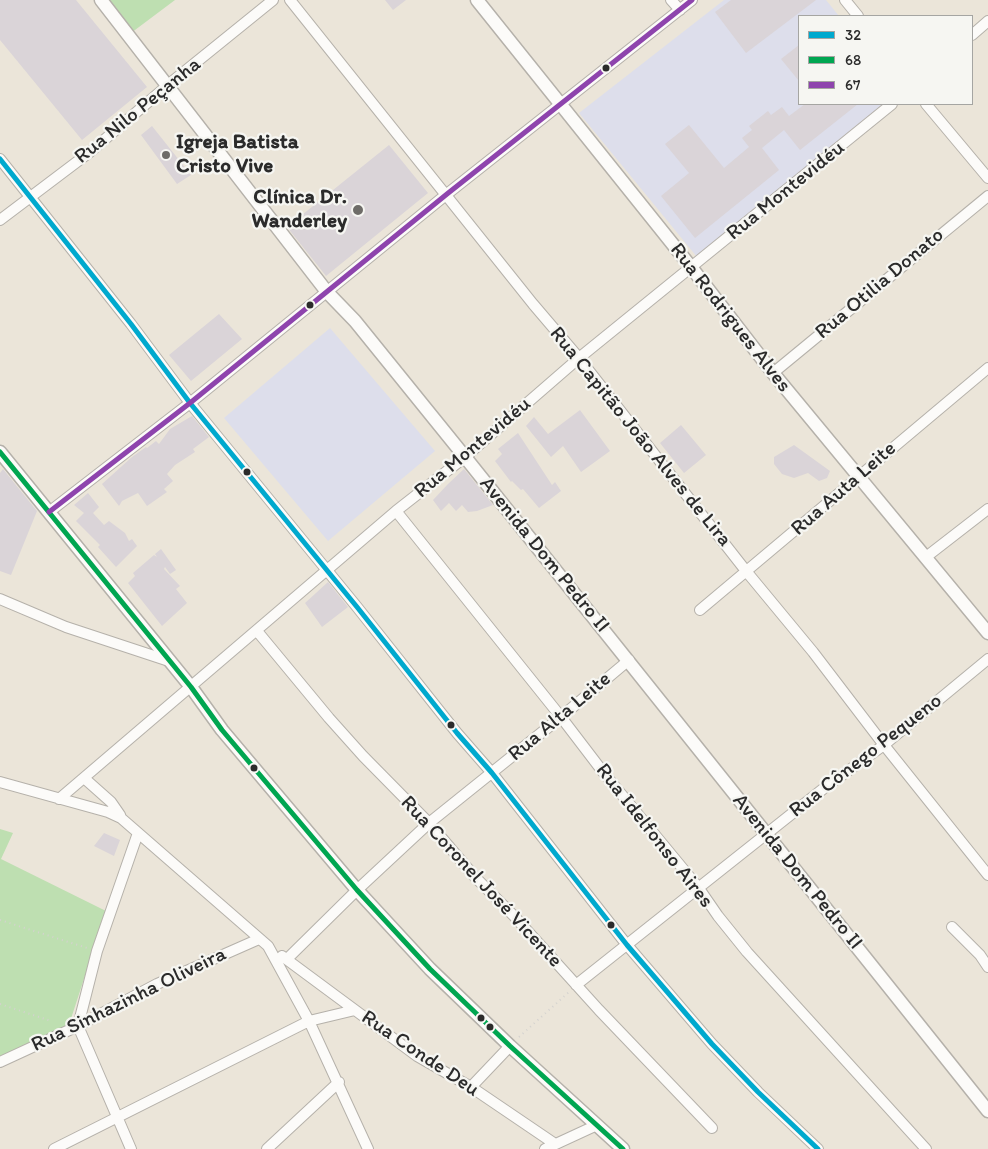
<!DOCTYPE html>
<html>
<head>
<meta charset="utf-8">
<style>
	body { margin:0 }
	#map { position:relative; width:988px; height:1149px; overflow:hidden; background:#ebe5d9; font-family:Itim,sans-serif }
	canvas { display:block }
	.legend { position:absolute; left:798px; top:15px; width:175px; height:90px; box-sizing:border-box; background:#f6f6f2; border:1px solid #a5a5a2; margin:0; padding:6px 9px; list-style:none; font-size:15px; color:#2b2b2b }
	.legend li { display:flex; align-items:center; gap:10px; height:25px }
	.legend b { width:25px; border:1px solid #a5a5a2 }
</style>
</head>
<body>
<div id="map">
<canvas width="988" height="1149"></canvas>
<ul class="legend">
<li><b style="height:6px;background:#00a9ce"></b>32</li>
<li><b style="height:6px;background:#00a651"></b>68</li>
<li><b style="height:6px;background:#8e44ad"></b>67</li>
</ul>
</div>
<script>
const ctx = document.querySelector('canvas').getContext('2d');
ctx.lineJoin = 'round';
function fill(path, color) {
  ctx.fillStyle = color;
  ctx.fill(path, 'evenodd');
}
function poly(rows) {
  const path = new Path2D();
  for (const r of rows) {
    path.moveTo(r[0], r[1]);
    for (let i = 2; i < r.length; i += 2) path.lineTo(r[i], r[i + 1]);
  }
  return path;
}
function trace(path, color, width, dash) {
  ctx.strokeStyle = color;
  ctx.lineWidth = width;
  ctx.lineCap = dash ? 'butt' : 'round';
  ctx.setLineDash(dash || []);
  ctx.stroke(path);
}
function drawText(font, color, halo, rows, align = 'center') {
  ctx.font = font + ' Itim,sans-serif';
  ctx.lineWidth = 4.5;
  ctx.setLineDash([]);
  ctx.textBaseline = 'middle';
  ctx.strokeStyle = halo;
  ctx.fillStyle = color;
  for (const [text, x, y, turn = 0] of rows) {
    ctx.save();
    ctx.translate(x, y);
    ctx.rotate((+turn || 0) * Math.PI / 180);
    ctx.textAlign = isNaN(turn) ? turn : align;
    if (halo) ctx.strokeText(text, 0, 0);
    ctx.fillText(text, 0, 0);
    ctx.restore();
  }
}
const built = poly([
	[724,0,826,0,839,16,799,16,799,104,883,104,697,257,579,113],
	[330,328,435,451,328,541,224,418]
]);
const green = poly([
	[106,0,175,0,131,33],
	[0,829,13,833,1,859,106,911,67,1031,0,1065]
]);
const building = poly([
	[0,0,76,0,147,87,82,140,0,40],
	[385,0,406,0,393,10],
	[731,0,816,0,746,53,715,12],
	[799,45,799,81,781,59],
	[805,104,858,104,800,150,784,130,762,148,779,170,695,238,661,196,689,173,665,144,689,125,724,168,749,147,742,138,752,130,749,126,768,111,771,115,782,107,789,116],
	[152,126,191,175,177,184,141,135],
	[389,145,428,193,326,276,287,227],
	[219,314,242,339,191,381,169,355],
	[580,410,610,451,581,472,563,446,551,457,526,426,534,417,548,434],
	[192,416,209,437,193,449,195,452,175,465,167,474,173,481,164,489,167,492,147,506,138,493,122,501,119,506,102,484,132,457,146,447,147,448,156,441,159,444,170,429],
	[681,425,706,455,684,473,660,443],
	[518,433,552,485,555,482,561,491,539,508,523,489,521,490,512,481,511,482,495,461,502,454,498,449],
	[794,445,830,471,827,478,819,481,808,473,794,478,782,474,774,464,774,457],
	[3,469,37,511,11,575,0,571,0,473],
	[464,469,493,505,477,511,468,512,462,505,456,511,449,503,441,511,433,500,448,484],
	[88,493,99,507,93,513,104,525,109,521,125,533,129,541,132,539,137,546,116,567,98,547,100,545,76,521,84,513,74,505],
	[161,549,176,570,170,574,165,567,164,569,180,586,176,589,187,603,162,626,128,583,135,576,133,573,154,555,157,557,155,554],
	[328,582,348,607,322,627,305,603],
	[104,833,120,840,114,856,94,846]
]);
const path = poly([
	[0,920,87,948],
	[0,1004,51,1021],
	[519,1037,569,992]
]);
const minor = poly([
	[290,0,533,304,579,358,746,571,813,652,884,745,988,875],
	[671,0,680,10],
	[845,0,858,16],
	[972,35,988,21],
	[926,104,988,178],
	[0,159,131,324,190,403,357,607,457,733,492,773,627,945,712,1044,758,1092,818,1149],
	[0,220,90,152,168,85,273,0],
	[773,373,988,196],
	[396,511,561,717,603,772,698,887,718,916,747,952,926,1149],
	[49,512,190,403,447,194,692,0],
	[926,557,988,509],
	[0,599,66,627,169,661],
	[700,610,988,368],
	[257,631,329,718,363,756,429,823,475,877,514,916,599,1010,712,1128],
	[84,778,111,802,120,815,121,818],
	[0,782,108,812,121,818,268,946,309,1021,368,1149],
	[59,799,396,511,465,457,579,358,892,104],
	[952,927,980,955,988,967],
	[282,956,417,1056,471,1087,555,1144],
	[287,959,357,890,429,823,561,717,629,660],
	[576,985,823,789,884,745,988,659],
	[0,1062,78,1026,157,984,259,939],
	[471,1087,510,1046],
	[54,1149,309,1021,355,1010],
	[131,1149,78,1026,97,951,138,833],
	[267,1149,339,1082],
	[545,1149,597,1125]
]);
const major = poly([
	[101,0,327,292,355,321,465,457,988,1111],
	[477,0,691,267,773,373,988,633],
	[0,452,191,687,222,730,357,890,430,969,510,1046,623,1149]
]);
const bus1 = poly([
	[0,159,131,324,190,403,357,607,457,733,492,773,627,945,712,1044,758,1092,818,1149]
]);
const bus2 = poly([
	[0,452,191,687,222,730,357,890,430,969,510,1046,623,1149]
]);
const bus3 = poly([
	[49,512,190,403,447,194,692,0]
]);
const markers = [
	[606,68,4.5,"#2b2b2b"],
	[166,155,5,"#6e6c68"],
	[358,210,6,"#6e6c68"],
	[310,305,4.5,"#2b2b2b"],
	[247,472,4.5,"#2b2b2b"],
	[451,725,4.5,"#2b2b2b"],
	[254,768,4.5,"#2b2b2b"],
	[611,925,4.5,"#2b2b2b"],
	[481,1018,4.5,"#2b2b2b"],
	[490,1027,4.5,"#2b2b2b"]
];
const streetNames = [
	["Rua Nilo Peçanha",138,111,-39],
	["Rua Montevidéu",786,191,-39],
	["Rua Otilia Donato",880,284,-40],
	["Rua Rodrigues Alves",730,318,52],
	["Rua Capitão João Alves de Lira",640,437,51],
	["Rua Montevidéu",473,448,-40],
	["Rua Auta Leite",844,489,-41],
	["Avenida Dom Pedro II",544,555,51],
	["Rua Alta Leite",560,717,-40],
	["Rua Cônego Pequeno",866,756,-38],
	["Rua Idelfonso Aires",654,836,52],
	["Avenida Dom Pedro II",797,872,51],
	["Rua Coronel José Vicente",481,882,47],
	["Rua Sinhazinha Oliveira",129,1000,-26],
	["Rua Conde Deu",420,1054,34]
];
const poiNames = [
	["Igreja Batista",176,143],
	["Cristo Vive",176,167],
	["Clínica Dr.",347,198,"right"],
	["Wanderley",347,222,"right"]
];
fill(built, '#dddeeb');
fill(green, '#bedfb1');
fill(building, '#dad4d8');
trace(minor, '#b5b1aa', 12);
trace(major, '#b5b1aa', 15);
trace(path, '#d4d2cf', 2, [1, 4]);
trace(minor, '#fcfbf9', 10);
trace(major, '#fcfbf9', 12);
trace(bus1, '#00a9ce', 5);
trace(bus2, '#00a651', 5);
trace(bus3, '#8e44ad', 5);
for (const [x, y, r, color] of markers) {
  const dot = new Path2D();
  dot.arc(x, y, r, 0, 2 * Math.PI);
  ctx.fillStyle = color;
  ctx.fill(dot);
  trace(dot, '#f6f6f2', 2);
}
drawText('21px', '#2b2b2b', '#f6f6f2', streetNames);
drawText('bold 21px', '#2b2b2b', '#f6f6f2', poiNames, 'left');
</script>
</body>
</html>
